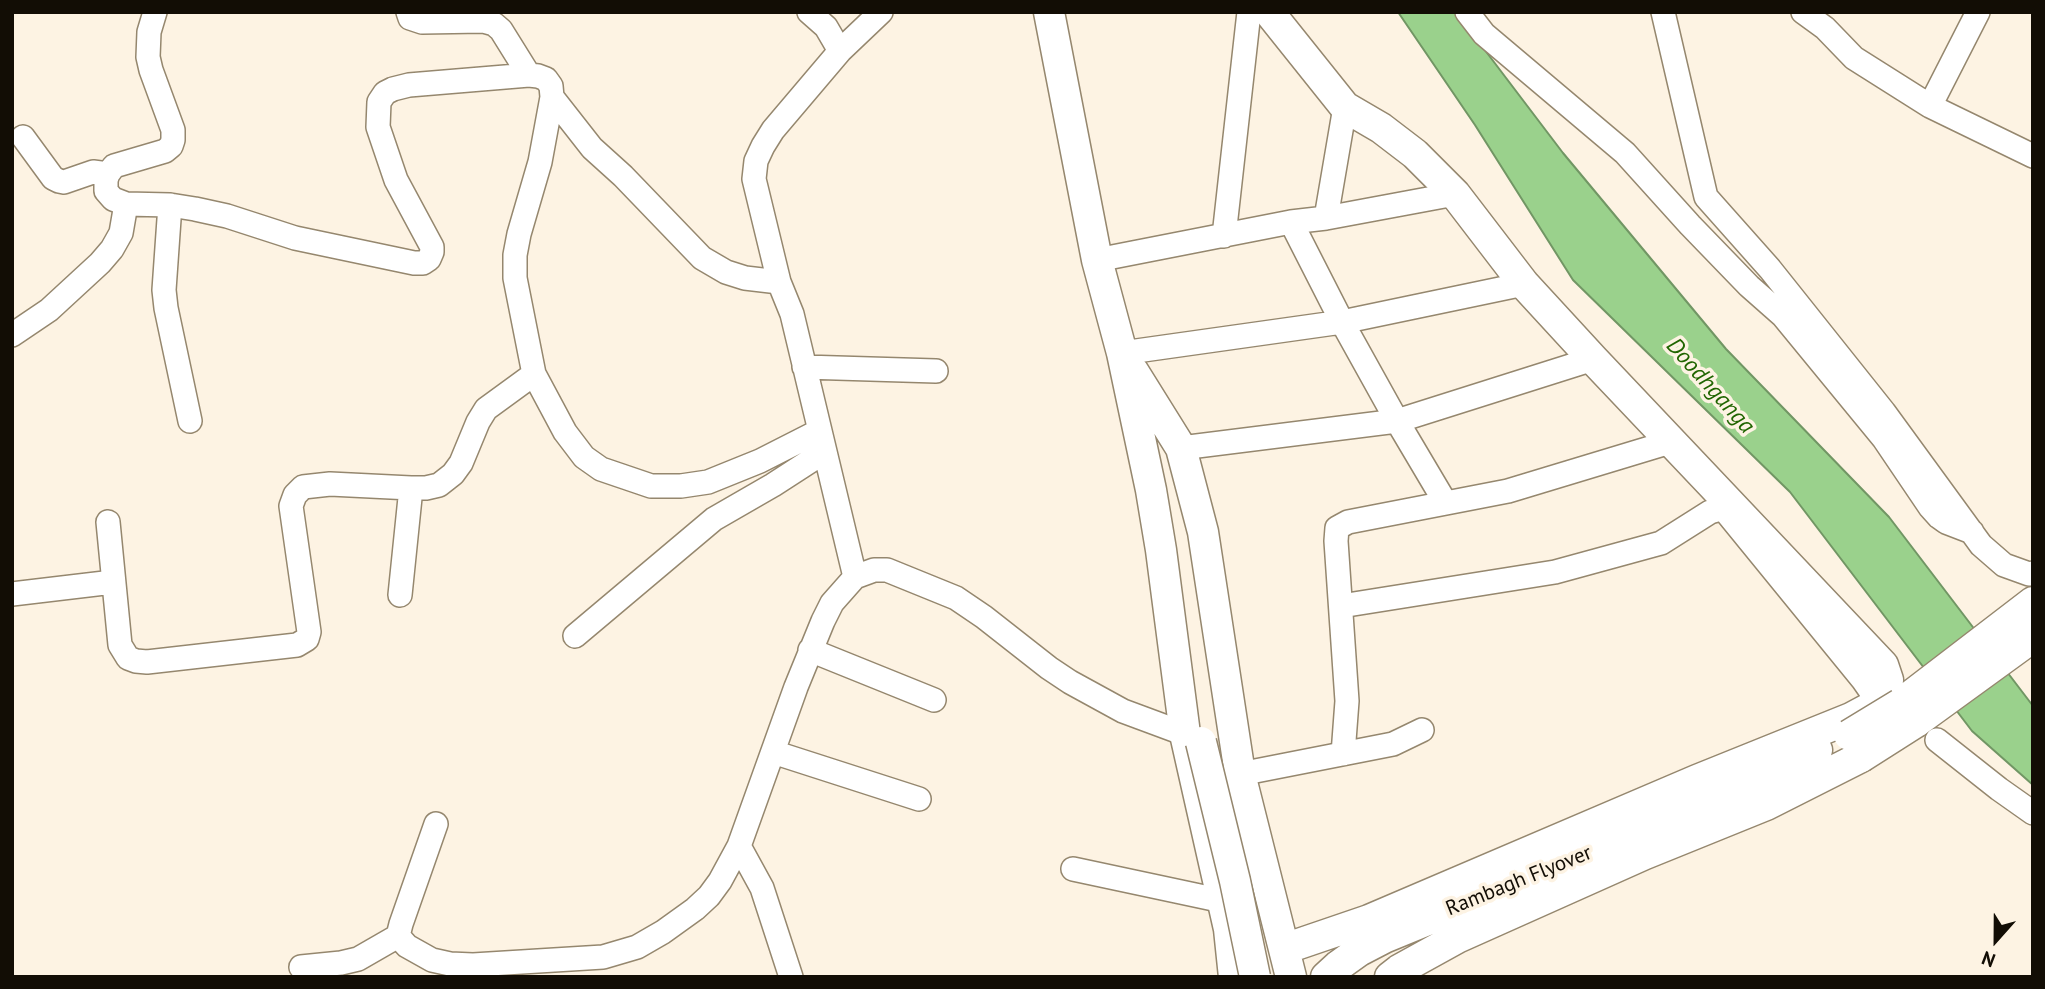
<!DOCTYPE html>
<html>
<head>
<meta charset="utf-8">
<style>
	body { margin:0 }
	#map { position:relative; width:2045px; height:989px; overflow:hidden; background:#fdf3e3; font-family:"PT Sans",sans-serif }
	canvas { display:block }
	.frame { position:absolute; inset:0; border:14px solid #120d05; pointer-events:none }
	.north { position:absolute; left:1961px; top:905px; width:70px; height:70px; -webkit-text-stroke:5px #fdf3e3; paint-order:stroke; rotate:201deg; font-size:19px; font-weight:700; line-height:28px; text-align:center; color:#120d05 }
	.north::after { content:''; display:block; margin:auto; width:24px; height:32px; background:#120d05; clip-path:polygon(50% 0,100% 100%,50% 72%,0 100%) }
</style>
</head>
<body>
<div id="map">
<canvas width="2045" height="989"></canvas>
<div class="frame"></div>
<div class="north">N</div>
</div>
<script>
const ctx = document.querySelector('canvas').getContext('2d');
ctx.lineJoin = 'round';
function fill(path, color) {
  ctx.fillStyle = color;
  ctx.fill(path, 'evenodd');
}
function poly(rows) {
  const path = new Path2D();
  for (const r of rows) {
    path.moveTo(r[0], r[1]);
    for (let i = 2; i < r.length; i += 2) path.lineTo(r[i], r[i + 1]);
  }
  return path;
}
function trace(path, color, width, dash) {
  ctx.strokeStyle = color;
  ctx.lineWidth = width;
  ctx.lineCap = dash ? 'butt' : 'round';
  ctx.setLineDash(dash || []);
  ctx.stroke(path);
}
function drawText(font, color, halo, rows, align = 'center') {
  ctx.font = font + ' "PT Sans",sans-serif';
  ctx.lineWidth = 7;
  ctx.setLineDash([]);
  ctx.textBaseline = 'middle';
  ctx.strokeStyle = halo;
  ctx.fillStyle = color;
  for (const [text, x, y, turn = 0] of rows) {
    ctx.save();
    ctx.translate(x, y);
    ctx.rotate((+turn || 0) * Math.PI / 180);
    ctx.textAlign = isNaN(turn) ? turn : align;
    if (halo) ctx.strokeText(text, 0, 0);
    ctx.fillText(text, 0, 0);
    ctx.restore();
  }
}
const water = poly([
	[1398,12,1456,12,1563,153,1726,349,1889,517,2033,706,2033,785,1972,731,1790,492,1573,280,1475,125,1398,12]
]);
const minor = poly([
	[155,12,149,32,148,57,151,70,173,130,173,140,171,146,165,151,114,166,108,174,106,180,106,191,113,199,126,204,170,205,195,209,227,216,295,238,414,263,423,263,429,259,432,252,432,247,396,180,378,127,379,102,385,93,393,89,409,85,529,75,538,76,546,79,551,86,552,97,540,162,519,234,515,255,515,278,534,374,565,432,584,457,601,469,651,486,681,486,708,482,760,461,819,431],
	[408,12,410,18,422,22,483,21,494,24,501,30,529,75],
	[809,12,826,27,840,51],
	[1467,12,1484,34,1625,153,1690,225,1749,286,1783,316,1884,439,1930,507,1939,517,1946,522,1972,532],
	[1663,12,1706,197,1770,269,1884,412,1981,545,2004,565,2029,574,2033,573],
	[1803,12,1825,28,1854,58,1930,106,2033,156],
	[552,97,592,148,623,176,702,258,726,272,745,278,779,282],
	[1930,106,1978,12],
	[23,137,53,178,59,181,64,182,93,172,108,174],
	[170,205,164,290,166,308,190,421],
	[1326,218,1345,107],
	[1291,222,1342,322,1397,421,1445,502],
	[1224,236,1249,12],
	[1097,260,1291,222,1326,218,1455,194],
	[12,335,49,310,100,263,112,249,121,233,126,204],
	[1122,353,1342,322,1524,284],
	[804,367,936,371],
	[1181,448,1397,421,1593,359],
	[108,522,120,645,128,658,136,661,147,662,297,645,307,639,309,632,291,506,295,495,303,487,330,484,411,488,426,488,439,485,453,474,461,463,478,422,486,409,534,374],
	[855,577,792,314,779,282,754,179,756,161,763,146,773,130,840,51,881,12],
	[12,594,113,582],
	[400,595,411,488],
	[1341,606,1555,572,1661,543,1710,512,1721,509,1726,512,1863,680,1879,703,1887,708],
	[575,636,714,519,773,485,824,452],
	[810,650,934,700],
	[1937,740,1999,789,2033,813],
	[773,752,919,799],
	[1343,754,1347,701,1336,541,1337,528,1348,522,1508,491,1670,442],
	[1240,774,1393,744,1422,730],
	[436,824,401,924,398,936,407,946,432,960,450,964,473,965,603,957,637,947,663,932,695,909,709,896,720,881,739,846,796,687,823,621,832,603,855,577,874,570,887,570,956,598,984,617,1049,668,1070,682,1123,711,1185,734],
	[739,846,762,888,791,977],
	[1073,869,1223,901],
	[301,967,341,963,358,959,398,936]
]);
const major = poly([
	[1049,12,1097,260,1122,353,1151,490,1161,550,1185,734,1229,929,1234,977],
	[1269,12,1345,107,1381,128,1415,154,1455,194,1524,284,1593,359,1883,665,1888,680,1885,695,1879,703,1851,718,1697,780,1369,920,1284,949],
	[1133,371,1181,448,1203,532,1240,774,1291,977],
	[1900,704,2033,602],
	[1916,722,2033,637],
	[1326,977,1338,966,1359,951,1384,938,1693,811,1817,750],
	[1390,977,1399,970,1457,938,1645,854,1766,805,1861,757]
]);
const majorBridge = poly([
	[1849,735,1900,704],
	[1201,742,1235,881,1255,977],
	[1861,757,1916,722]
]);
const streetNames = [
	["Rambagh Flyover",1519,881,-22]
];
const waterNames = [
	["Doodhganga",1710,386,48]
];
fill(water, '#9ad18c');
trace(water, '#719664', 2);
trace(minor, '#95876e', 26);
trace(major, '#95876e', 33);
trace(minor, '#fff', 23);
trace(major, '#fff', 30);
trace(majorBridge, '#95876e', 33, []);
trace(majorBridge, '#fff', 30);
drawText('21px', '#120d05', '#fdf3e3', streetNames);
drawText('italic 23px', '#206501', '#fdf3e3', waterNames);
</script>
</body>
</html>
